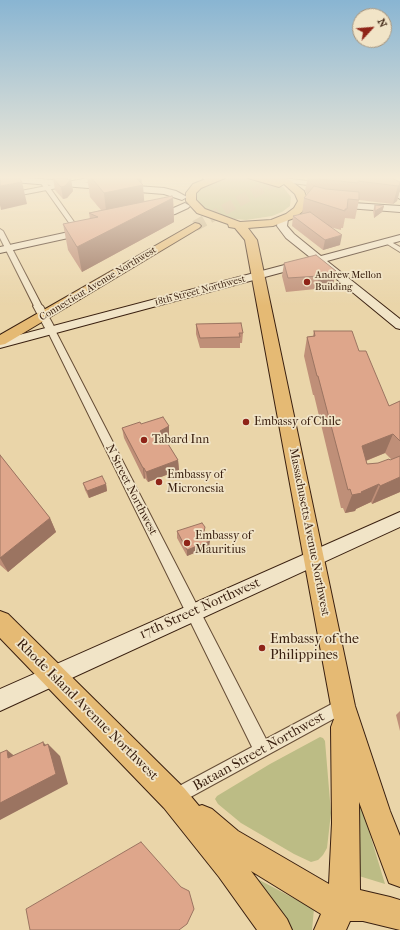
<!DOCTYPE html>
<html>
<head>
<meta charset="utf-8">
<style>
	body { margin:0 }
	#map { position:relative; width:400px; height:930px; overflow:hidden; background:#ead5a9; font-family:"IM FELL French Canon",serif }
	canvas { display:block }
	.north { position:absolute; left:352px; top:8px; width:40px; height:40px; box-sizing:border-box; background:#f1e4c7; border:1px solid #a8967e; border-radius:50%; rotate:64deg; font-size:11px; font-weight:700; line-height:16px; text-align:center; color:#3a2010 }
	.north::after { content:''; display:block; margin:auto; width:14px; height:18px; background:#8f2418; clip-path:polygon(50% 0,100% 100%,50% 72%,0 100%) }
</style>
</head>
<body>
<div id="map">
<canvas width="400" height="930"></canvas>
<div class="north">N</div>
</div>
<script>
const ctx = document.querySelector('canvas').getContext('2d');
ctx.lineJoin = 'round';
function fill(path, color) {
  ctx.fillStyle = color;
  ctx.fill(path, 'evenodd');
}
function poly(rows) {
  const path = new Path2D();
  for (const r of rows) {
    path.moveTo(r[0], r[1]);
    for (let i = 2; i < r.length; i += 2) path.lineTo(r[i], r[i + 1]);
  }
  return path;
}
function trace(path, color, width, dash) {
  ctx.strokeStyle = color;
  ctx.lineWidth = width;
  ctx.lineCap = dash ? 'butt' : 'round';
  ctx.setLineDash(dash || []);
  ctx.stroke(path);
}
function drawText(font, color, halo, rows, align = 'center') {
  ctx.font = font + ' "IM FELL French Canon",serif';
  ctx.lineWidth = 3.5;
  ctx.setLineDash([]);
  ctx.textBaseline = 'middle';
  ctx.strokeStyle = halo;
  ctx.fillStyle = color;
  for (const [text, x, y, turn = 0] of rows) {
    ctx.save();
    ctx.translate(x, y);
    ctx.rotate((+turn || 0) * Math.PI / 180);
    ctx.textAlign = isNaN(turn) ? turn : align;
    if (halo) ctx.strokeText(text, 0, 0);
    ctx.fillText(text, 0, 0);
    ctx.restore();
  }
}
const green = poly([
	[241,177,251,178,283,187,291,197,290,206,282,212,272,216,246,220,225,218,196,205,195,191,220,179],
	[320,737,323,738,325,741,331,813,327,848,323,855,318,860,311,862,294,854,241,823,218,804,215,799,217,796,270,764],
	[358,795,385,884,359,876],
	[250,875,314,909,312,930,289,930]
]);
const primaryTunnel = poly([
	[195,226,284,176]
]);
const minor = poly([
	[333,176,343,176,308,185,283,182,280,180,283,178,308,181,333,176],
	[41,181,45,181,82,233,81,234,77,234,40,182,41,181],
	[0,229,3,231,42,306,41,308,38,308,34,306,0,238,0,229],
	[386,239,400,247,400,252,384,242,384,240,386,239],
	[51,327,55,330,266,739,343,698,348,701,351,706,348,711,174,806,168,804,166,798,168,792,252,747,47,330,51,327]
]);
const tertiary = poly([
	[98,176,113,176,109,178,0,199,0,195,98,176],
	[38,303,43,306,56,330,55,332,47,332,46,330,33,306,38,303]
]);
const secondary = poly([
	[0,176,164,188,176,191,187,197,182,200,164,194,0,181,0,176],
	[203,176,211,176,206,180,203,179,203,176],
	[363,176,373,176,400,192,400,199,363,176],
	[337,202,400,206,400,212,334,207,332,205,337,202],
	[185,203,190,206,188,208,175,214,152,220,147,217,149,215,169,210,185,203],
	[283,216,288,219,287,226,294,234,321,256,400,235,400,241,327,261,400,319,400,329,396,328,317,263,0,348,0,340,311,258,286,238,277,226,278,219,283,216],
	[87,228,91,229,92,231,91,233,0,253,0,247,87,228],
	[400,512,400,527,0,711,0,689,400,512]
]);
const primary = poly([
	[214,176,227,176,225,178,201,188,196,193,196,200,205,209,240,222,271,220,286,214,294,208,298,201,295,194,284,184,279,187,248,178,246,176,277,176,290,180,304,191,308,201,302,212,294,218,273,226,248,228,257,240,355,706,390,811,400,836,400,887,389,883,359,802,360,890,390,897,400,900,400,930,363,921,350,921,346,930,314,930,321,914,251,871,287,919,292,930,257,930,219,877,164,808,0,638,0,611,8,614,184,788,199,806,202,805,212,809,238,831,329,884,332,823,331,727,334,719,331,706,245,240,235,228,229,227,228,224,197,213,186,201,186,193,193,184,214,176],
	[195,223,199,224,201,226,199,228,5,344,0,345,0,335,195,223]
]);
const wall = poly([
	[87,176,141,176,144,201,173,198,174,222,82,272,68,250,63,224,90,219,89,213,101,210,90,197],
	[308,176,388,176,400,182,400,190,397,201,393,204,359,200,355,219,345,218,343,228,341,228,341,230,330,227,340,245,323,250,292,226,293,216,302,214,304,198,308,194,307,194,305,191],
	[53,178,71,179,73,191,67,198,63,199,55,190],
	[375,205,384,206,382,212,374,218,373,211],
	[284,263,336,271,333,284,316,289,286,292,282,276],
	[196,324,243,333,242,343,240,343,240,348,200,348,196,334],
	[314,331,359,351,389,406,400,401,400,492,372,504,371,502,356,509,355,511,345,513,343,508,341,508,314,395,313,395,304,356,307,337,313,336],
	[385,453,392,460,378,463,367,464,366,461],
	[141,424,169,426,169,436,165,439,178,460,179,470,148,482,145,478,144,479,124,438,122,428],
	[0,455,50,518,56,532,8,572,0,565],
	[83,483,106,484,107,491,89,498,85,490],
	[177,531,205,533,209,547,187,556,177,538],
	[400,711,400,731,396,715]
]);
const shadedWall = poly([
	[138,176,141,176,142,185,143,185,145,211,107,219,104,193,136,178],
	[71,179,73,191,67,198,63,199,61,187],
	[22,182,27,204,1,210,0,205,0,186],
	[400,184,400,190,397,201,393,204,398,186],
	[173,198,174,222,82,272,77,247],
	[384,206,382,212,374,218,375,211],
	[342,235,340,245,323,250,325,240],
	[336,271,333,284,316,289,319,276],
	[169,426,169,436,160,441,160,431],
	[393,434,385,453,355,465,362,446],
	[178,460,179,470,148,482,146,472],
	[143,468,144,468,145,478,144,479],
	[400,477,400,492,372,504,380,486],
	[106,484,107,491,89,498,87,491],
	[379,484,371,502,356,509,355,511,345,513,352,495],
	[50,518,56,532,8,572,0,558],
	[210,541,209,547,187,556,187,550],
	[43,742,49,748,48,744,60,756,68,784,0,820,0,803,44,746],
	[7,750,22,762,8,758]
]);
const building = poly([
	[12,176,18,176,22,182,0,186,0,178,12,176],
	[90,176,138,176,136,178,143,185,104,193,90,176],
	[309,176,388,176,400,182,400,184,398,186,358,181,358,183,319,179,320,178,309,176],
	[53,178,71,179,65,186,61,187,53,178],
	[314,186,326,189,359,192,359,200,348,199,347,209,345,209,345,211,304,198,314,186],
	[172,196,173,198,77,247,63,224,98,217,89,213,172,196],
	[375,205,384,206,375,211,375,205],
	[310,212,342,235,325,240,293,216,310,212],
	[316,255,336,271,319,276,288,278,284,263,316,255],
	[241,323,243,333,239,333,240,337,200,338,196,324,241,323],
	[314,331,352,331,359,351,366,351,389,406,400,401,400,441,393,434,362,446,367,464,378,463,389,459,390,460,400,456,400,477,380,486,379,484,361,492,362,493,352,495,350,489,348,490,318,376,317,376,307,337,315,336,314,331],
	[163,417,169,426,160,431,178,460,146,472,144,468,143,468,122,428,140,422,141,424,163,417],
	[0,455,50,518,0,558,0,455],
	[102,476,106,484,87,491,83,483,102,476],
	[202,523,205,527,204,532,210,541,187,550,177,531,202,523],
	[43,742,44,746,48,744,56,774,0,803,0,753,7,750,8,758,43,742],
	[141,842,181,887,189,891,194,909,187,924,179,930,30,930,26,909,141,842]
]);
const markers = [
	[307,282,4,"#8f2418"],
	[246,422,4,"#8f2418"],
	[144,440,4,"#8f2418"],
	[159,482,4,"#8f2418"],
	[187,543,4,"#8f2418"],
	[262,648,4,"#8f2418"]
];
const farPoinames = [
	["Andrew Mellon",315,276],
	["Building",315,288]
];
const farStreetnames = [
	["Connecticut Avenue Northwest",98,284,-31],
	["18th Street Northwest",200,291,-15]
];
const poiNames = [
	["Embassy of Chile",254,422],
	["Tabard Inn",152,440],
	["Embassy of",167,475],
	["Micronesia",167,489],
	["Embassy of",195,536],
	["Mauritius",195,550]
];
const streetNames = [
	["N Street Northwest",131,490,63],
	["Massachusetts Avenue Northwest",309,532,79]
];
const nearStreetnames = [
	["17th Street Northwest",200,609,-24],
	["Rhode Island Avenue Northwest",87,710,45],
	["Bataan Street Northwest",259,752,-29]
];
const nearPoinames = [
	["Embassy of the",270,640],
	["Philippines",270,656]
];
fill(green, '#bcbc85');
trace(primaryTunnel, '#c7b18a', 11, [11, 5.5]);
trace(minor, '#664d36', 2);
trace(tertiary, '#664d36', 2);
trace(secondary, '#3a2010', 2);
trace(primary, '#3a2010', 2);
fill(minor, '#f1e4c7');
fill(tertiary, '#f1e4c7');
fill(secondary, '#f1e4c7');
fill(primary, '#e5ba74');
fill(wall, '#bf8f78');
fill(shadedWall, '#9b7461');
fill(building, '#dea68b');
trace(building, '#9b7461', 1);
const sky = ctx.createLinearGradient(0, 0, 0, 306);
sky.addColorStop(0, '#89b5d2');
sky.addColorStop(0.58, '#f6ecd8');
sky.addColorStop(1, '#f6ecd800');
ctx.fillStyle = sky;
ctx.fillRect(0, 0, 400, 306);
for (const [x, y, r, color] of markers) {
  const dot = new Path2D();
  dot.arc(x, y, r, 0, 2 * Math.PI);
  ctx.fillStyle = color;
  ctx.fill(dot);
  trace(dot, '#f1e4c7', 1.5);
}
drawText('10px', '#3a2010', '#f1e4c7', farPoinames, 'left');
drawText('10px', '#3a2010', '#f1e4c7', farStreetnames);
drawText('12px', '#3a2010', '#f1e4c7', poiNames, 'left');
drawText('12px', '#3a2010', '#f1e4c7', streetNames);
drawText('14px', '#3a2010', '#f1e4c7', nearStreetnames);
drawText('14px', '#3a2010', '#f1e4c7', nearPoinames, 'left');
</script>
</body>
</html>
